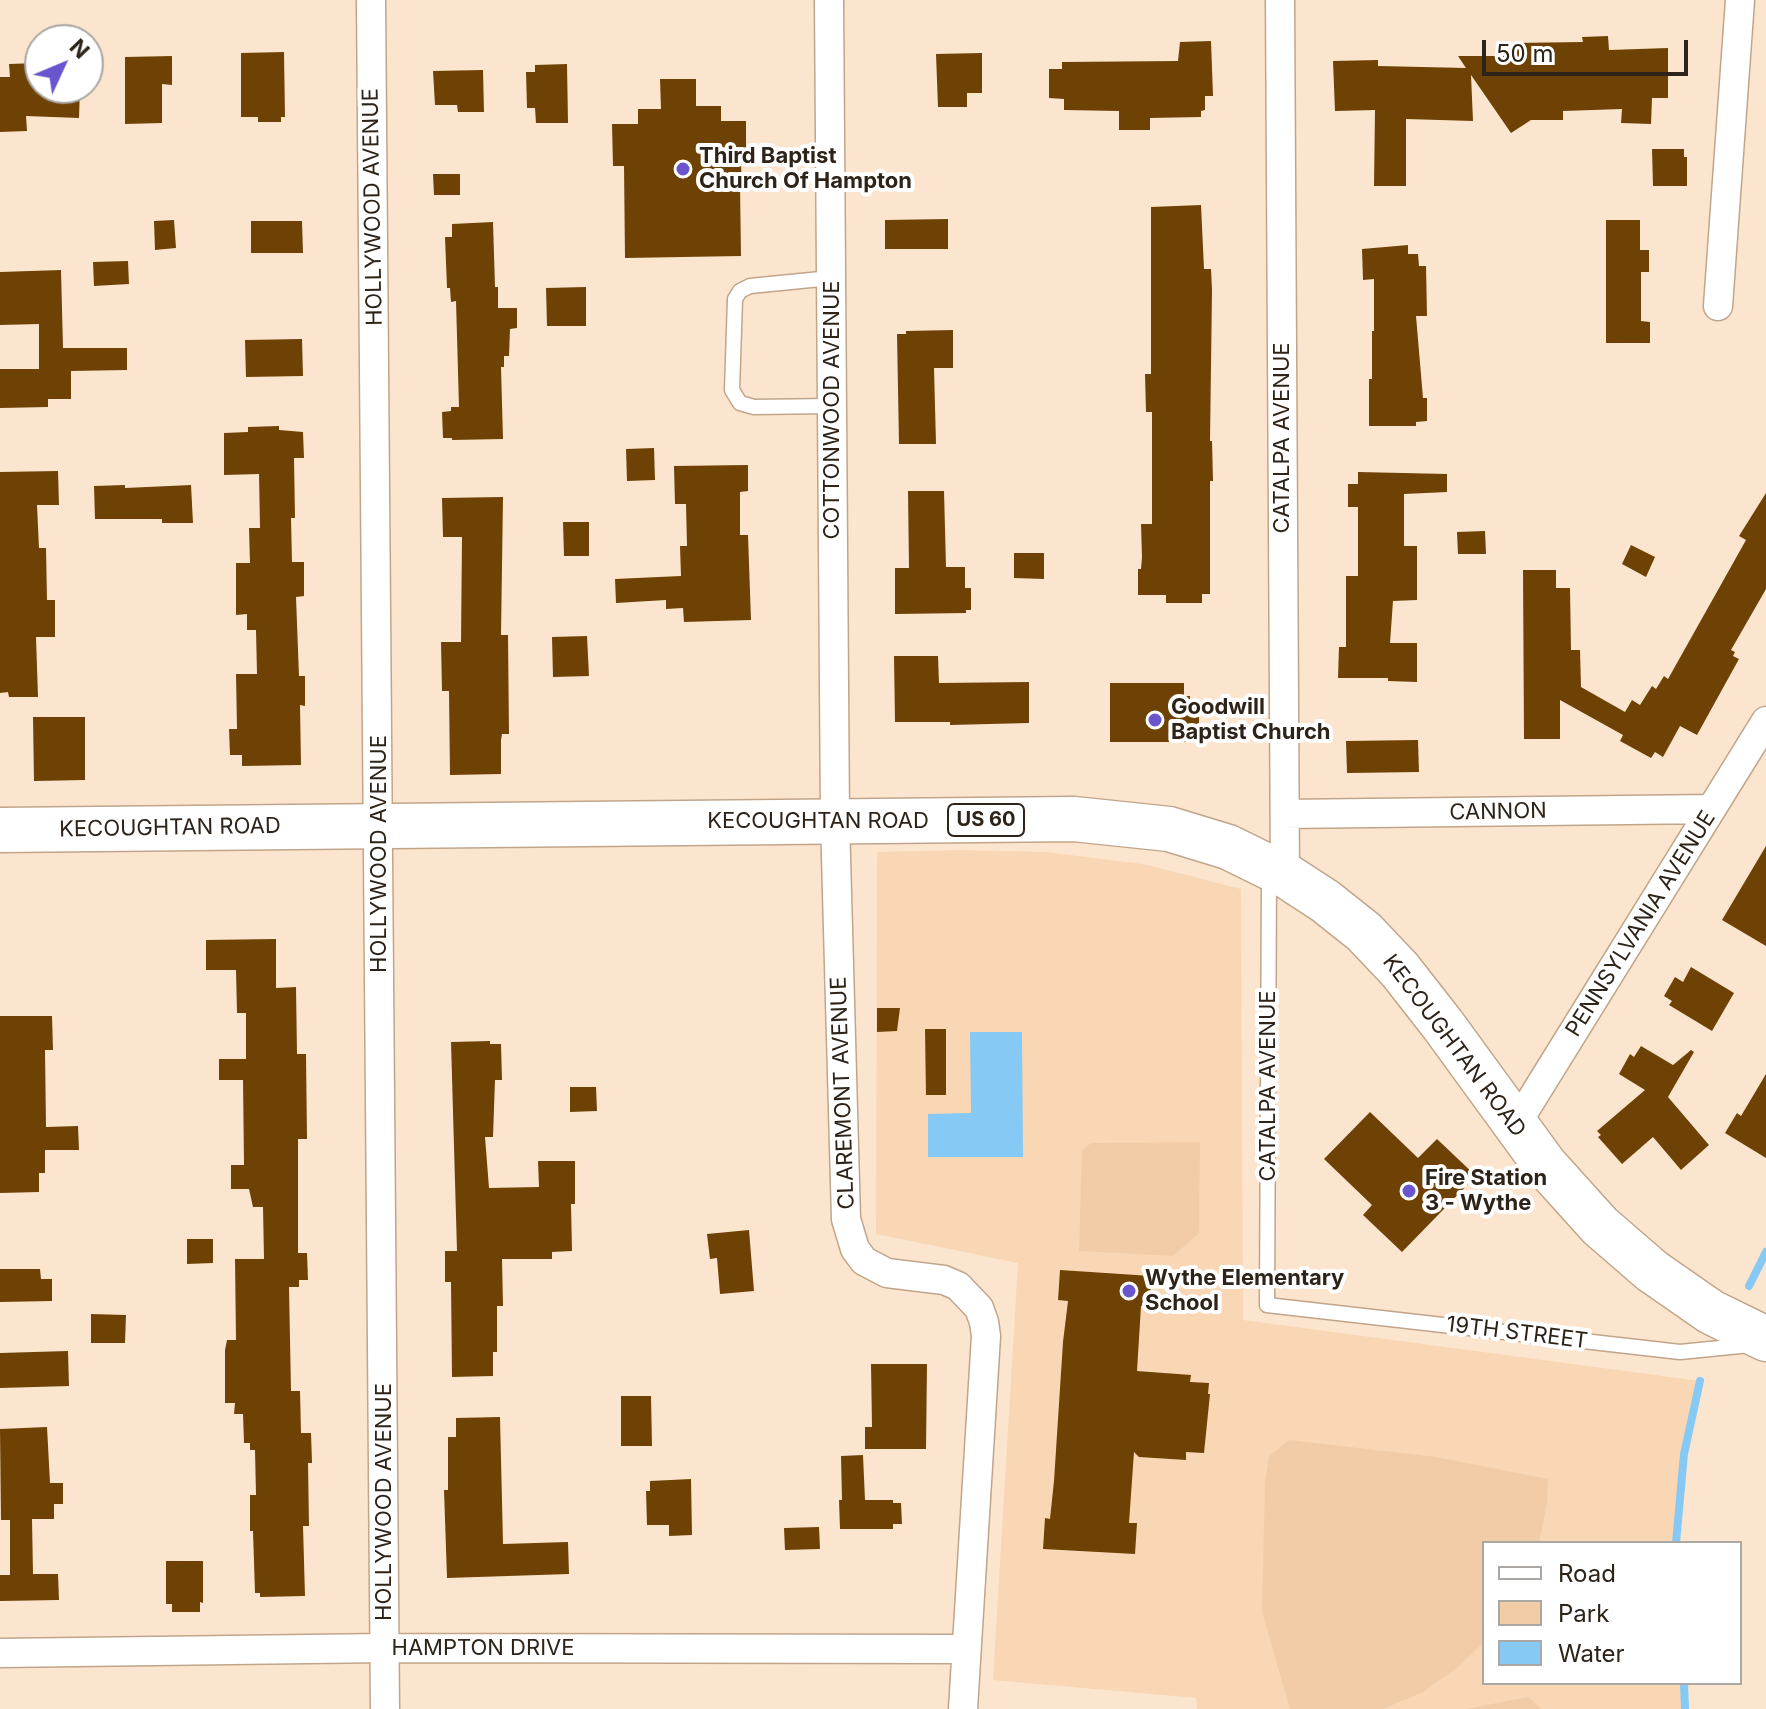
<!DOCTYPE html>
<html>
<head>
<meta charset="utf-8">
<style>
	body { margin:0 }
	#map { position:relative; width:1766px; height:1709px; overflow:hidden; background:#fce5ce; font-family:Inter,sans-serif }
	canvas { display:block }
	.legend { position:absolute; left:1482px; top:1541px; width:260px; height:144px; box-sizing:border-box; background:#fff; border:2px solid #aba7a3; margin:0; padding:10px 14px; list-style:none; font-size:24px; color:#2d2318 }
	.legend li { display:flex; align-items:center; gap:16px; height:40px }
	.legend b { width:40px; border:2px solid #aba7a3 }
	.north { position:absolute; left:24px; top:24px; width:80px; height:80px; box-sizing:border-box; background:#fff; border:2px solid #aba7a3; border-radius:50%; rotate:46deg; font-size:22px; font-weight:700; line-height:32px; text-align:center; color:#2d2318 }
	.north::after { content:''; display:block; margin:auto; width:28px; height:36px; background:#6956cf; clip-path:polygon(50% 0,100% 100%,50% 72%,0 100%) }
	.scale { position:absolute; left:1482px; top:40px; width:206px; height:36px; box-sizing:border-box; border:4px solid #2d2318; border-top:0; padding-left:10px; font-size:24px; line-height:28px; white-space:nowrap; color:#2d2318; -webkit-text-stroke:6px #fff; paint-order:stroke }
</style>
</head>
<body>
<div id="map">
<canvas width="1766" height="1709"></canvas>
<ul class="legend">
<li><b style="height:10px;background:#fff"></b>Road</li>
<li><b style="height:22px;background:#f2cca6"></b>Park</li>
<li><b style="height:22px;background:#86c9f4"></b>Water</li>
</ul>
<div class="north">N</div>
<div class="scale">50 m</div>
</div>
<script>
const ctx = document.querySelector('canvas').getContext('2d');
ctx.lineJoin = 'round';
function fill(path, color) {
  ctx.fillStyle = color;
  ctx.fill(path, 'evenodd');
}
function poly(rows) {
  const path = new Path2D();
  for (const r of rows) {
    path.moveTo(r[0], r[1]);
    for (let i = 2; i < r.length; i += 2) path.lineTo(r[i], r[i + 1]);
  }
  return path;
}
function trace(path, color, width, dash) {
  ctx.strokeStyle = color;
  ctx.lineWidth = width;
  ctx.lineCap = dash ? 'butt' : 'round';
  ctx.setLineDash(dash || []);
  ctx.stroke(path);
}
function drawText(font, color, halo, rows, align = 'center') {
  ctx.font = font + ' Inter,sans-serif';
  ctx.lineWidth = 8;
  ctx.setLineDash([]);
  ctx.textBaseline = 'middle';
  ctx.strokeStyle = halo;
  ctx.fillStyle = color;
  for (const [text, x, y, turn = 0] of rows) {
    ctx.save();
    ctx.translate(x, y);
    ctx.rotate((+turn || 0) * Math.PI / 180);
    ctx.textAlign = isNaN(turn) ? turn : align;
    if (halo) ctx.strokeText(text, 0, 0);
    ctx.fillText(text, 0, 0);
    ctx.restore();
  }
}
const built = poly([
	[961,850,1045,852,1143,864,1241,889,1243,1320,1700,1381,1684,1454,1676,1543,1484,1543,1484,1683,1684,1683,1685,1709,1197,1709,1196,1698,993,1680,1018,1263,876,1234,877,852]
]);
const green = poly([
	[1200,1142,1199,1233,1173,1256,1079,1251,1082,1151,1091,1143],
	[1289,1440,1436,1457,1548,1479,1547,1503,1539,1543,1484,1543,1484,1642,1458,1667,1423,1692,1383,1709,1290,1709,1262,1612,1265,1481,1269,1456],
	[1528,1697,1542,1709,1466,1709]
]);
const water = poly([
	[970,1032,1022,1032,1023,1157,928,1157,928,1114,971,1113]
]);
const stream = poly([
	[1749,1286,1766,1252],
	[1676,1543,1684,1454,1700,1381],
	[1684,1683,1685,1709]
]);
const building = poly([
	[1608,36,1609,50,1668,48,1668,98,1652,98,1651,124,1621,123,1622,109,1563,111,1563,120,1531,120,1511,133,1471,75,1473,121,1406,119,1406,186,1374,186,1375,110,1335,111,1333,61,1378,60,1378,66,1466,68,1458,56,1512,56,1512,43,1583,42,1582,37],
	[1211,41,1213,96,1205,96,1205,110,1201,111,1201,117,1150,118,1150,130,1119,130,1119,111,1064,110,1064,99,1049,98,1049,69,1062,69,1062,62,1178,61,1180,42],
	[284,52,285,117,281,117,281,122,258,122,258,117,241,117,241,53],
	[982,53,982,93,967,93,967,107,938,107,936,54],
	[172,56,172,85,162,84,162,123,125,124,125,57],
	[37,63,37,88,80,88,79,118,26,116,27,131,0,132,0,77,10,77,9,64],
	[567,64,568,123,536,123,535,108,527,108,526,72,535,72,535,65],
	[483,70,484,112,458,112,457,105,435,105,433,71],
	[660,79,696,79,696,106,721,106,721,121,746,121,746,165,741,165,742,185,740,185,741,256,625,258,624,166,613,166,612,124,638,124,638,109,661,109],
	[1652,149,1684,149,1684,157,1687,157,1687,186,1653,186],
	[433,174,460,174,460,195,434,195],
	[1201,205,1204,269,1211,269,1212,290,1210,441,1212,441,1213,481,1210,481,1210,594,1202,594,1202,603,1166,603,1166,595,1138,595,1138,569,1141,569,1142,557,1141,524,1152,524,1152,412,1146,412,1145,374,1151,374,1151,207],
	[948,219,948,249,885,249,885,220],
	[174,220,176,248,155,250,154,221],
	[1606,220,1640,220,1640,250,1649,250,1649,272,1641,272,1641,321,1650,322,1650,343,1606,343],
	[251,221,302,221,303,253,251,253],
	[493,222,495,287,498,287,498,308,517,308,517,328,510,329,509,356,504,356,504,367,501,367,503,439,452,440,452,438,443,438,442,412,451,411,451,407,459,407,456,301,451,302,450,288,447,288,445,237,452,237,452,224],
	[1408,245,1408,254,1418,254,1419,266,1426,266,1427,316,1416,316,1423,398,1427,398,1427,421,1416,422,1416,426,1369,426,1369,379,1372,379,1372,331,1374,331,1374,279,1363,280,1362,249],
	[128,261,129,284,94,286,93,262],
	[61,270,63,348,127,348,127,370,71,371,71,399,48,399,48,407,0,408,0,369,39,369,39,324,0,325,0,272],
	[586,287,586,326,547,326,546,288],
	[953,330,953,368,934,368,936,444,899,444,897,334,906,334,906,331],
	[302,339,303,376,246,377,245,340],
	[279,426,279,430,303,432,304,458,294,458,295,518,291,518,292,562,304,562,304,596,296,597,299,676,305,676,305,706,300,705,301,765,242,766,242,755,230,755,229,729,237,729,236,674,257,674,256,630,247,630,247,614,236,615,236,563,250,563,249,528,260,528,259,474,224,475,224,433,248,432,248,427],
	[654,448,655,480,627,481,626,449],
	[748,465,748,491,740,492,740,535,748,535,751,620,684,622,683,608,666,609,666,600,616,603,615,579,681,576,680,546,687,546,686,504,675,504,674,466],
	[58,471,59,505,37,505,39,548,46,548,47,600,55,600,55,637,36,637,38,697,9,697,8,692,0,693,0,472],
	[1358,472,1447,474,1447,492,1404,494,1404,546,1417,546,1417,600,1393,601,1390,643,1417,643,1417,682,1388,681,1388,678,1338,678,1339,647,1346,647,1346,576,1358,576,1358,507,1348,507,1348,484,1358,484],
	[125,485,125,488,191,485,193,523,162,523,162,519,95,519,94,486],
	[908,491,944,491,946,567,965,567,965,588,971,588,971,610,966,610,966,613,895,614,895,568,909,568],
	[1766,493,1766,589,1731,650,1735,652,1733,656,1739,659,1697,735,1680,726,1663,757,1655,752,1651,758,1620,741,1623,735,1560,700,1560,739,1524,739,1523,570,1556,570,1556,588,1570,588,1571,650,1580,650,1581,687,1625,712,1632,700,1640,705,1652,686,1656,689,1664,676,1668,679,1746,540,1739,536],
	[503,497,501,635,508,635,509,734,502,734,501,740,501,774,450,775,449,691,442,691,441,642,461,642,462,537,443,537,442,498],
	[563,522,589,522,589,556,564,556],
	[1485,531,1486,554,1458,554,1457,532],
	[1631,545,1655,557,1646,577,1622,564],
	[1014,553,1044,553,1044,579,1014,578],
	[587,636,589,676,553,677,552,637],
	[894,656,938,656,939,683,1029,682,1029,723,950,725,950,722,895,722],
	[1110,683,1184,683,1184,696,1190,696,1190,709,1199,708,1199,732,1191,732,1191,742,1110,742],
	[33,717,85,717,85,780,34,781],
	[1418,740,1419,772,1347,773,1346,741],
	[1766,846,1766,946,1722,920],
	[276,939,276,988,296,987,297,1054,306,1054,307,1139,298,1139,298,1253,307,1253,308,1280,299,1280,299,1287,289,1287,291,1391,300,1391,301,1433,311,1433,312,1463,308,1463,309,1526,303,1526,305,1596,260,1597,260,1593,255,1593,253,1531,250,1531,250,1495,256,1495,255,1450,250,1450,250,1443,244,1443,243,1414,234,1414,235,1403,225,1403,225,1350,227,1340,236,1340,235,1259,264,1259,263,1207,253,1207,249,1189,231,1189,231,1165,244,1165,243,1080,219,1080,219,1059,246,1059,246,1013,237,1013,236,970,206,970,206,940],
	[1691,967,1734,993,1712,1031,1669,1005,1672,1001,1664,996,1675,977,1683,982],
	[877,1008,900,1008,897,1031,877,1032],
	[0,1016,52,1016,53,1050,45,1050,46,1127,78,1126,79,1150,45,1150,45,1173,39,1173,39,1192,0,1193],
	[925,1029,946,1029,946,1095,926,1095],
	[490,1041,490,1044,501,1044,502,1080,495,1080,493,1137,485,1137,489,1188,539,1187,538,1161,575,1161,575,1204,571,1204,572,1251,552,1252,552,1259,502,1259,503,1306,497,1306,497,1352,493,1352,493,1376,452,1377,451,1282,445,1282,445,1251,457,1251,451,1042],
	[1641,1046,1673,1065,1691,1050,1694,1052,1668,1097,1709,1145,1681,1170,1653,1137,1622,1164,1598,1137,1601,1135,1597,1131,1645,1090,1619,1074,1630,1054,1634,1057],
	[1766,1074,1766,1158,1725,1133,1737,1113,1741,1116],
	[570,1087,596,1087,597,1111,570,1112],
	[1370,1112,1418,1158,1437,1139,1476,1176,1402,1252,1363,1215,1372,1205,1324,1159],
	[749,1230,754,1291,720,1294,717,1258,710,1259,707,1234],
	[187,1239,213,1239,213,1263,187,1264],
	[0,1269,40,1269,41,1279,52,1279,52,1301,0,1302],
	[1060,1270,1151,1276,1150,1306,1141,1306,1137,1371,1191,1375,1190,1382,1209,1383,1208,1394,1210,1394,1204,1453,1186,1452,1186,1460,1139,1457,1134,1452,1129,1523,1137,1523,1135,1554,1043,1549,1045,1518,1050,1519,1054,1481,1063,1342,1068,1301,1058,1300],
	[91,1314,126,1315,125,1343,91,1343],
	[68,1351,69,1386,0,1388,0,1353],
	[871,1364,927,1364,926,1449,865,1449,865,1427,872,1427],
	[621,1396,651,1396,652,1446,621,1446],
	[500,1417,503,1544,568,1542,569,1574,447,1578,444,1490,448,1490,448,1437,456,1437,456,1418],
	[47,1427,50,1483,63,1483,63,1504,54,1504,54,1519,32,1519,33,1574,58,1574,59,1600,0,1601,0,1575,10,1575,10,1520,1,1520,0,1429],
	[863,1455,865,1500,893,1500,893,1503,901,1503,902,1524,893,1524,893,1529,840,1529,839,1500,842,1500,841,1456],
	[691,1479,692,1535,669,1536,669,1525,647,1525,646,1491,650,1491,650,1481],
	[819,1527,820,1549,785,1550,784,1528],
	[166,1561,203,1561,203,1603,200,1602,200,1612,172,1612,172,1604,166,1604]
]);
const service = poly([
	[831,278,750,286,740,291,735,299,732,390,740,403,754,407,832,406],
	[1269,875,1267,1305,1680,1352,1750,1345]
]);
const minor = poly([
	[371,0,385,1709],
	[829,0,835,820,846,1219,855,1249,864,1261,887,1273,944,1280,958,1286,979,1308,984,1322,986,1336,963,1709],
	[1280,0,1285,875],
	[1718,306,1740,0],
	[1285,814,1711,809],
	[1515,1126,1766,721],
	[0,1653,385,1648,966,1649]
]);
const primary = poly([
	[0,830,1074,819,1169,829,1228,847,1285,875,1325,901,1364,932,1400,970,1443,1025,1545,1165,1600,1226,1652,1271,1711,1312,1766,1339]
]);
const markers = [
	[683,169,8,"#6956cf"],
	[1155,720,8,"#6956cf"],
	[1409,1191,8,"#6956cf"],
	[1129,1291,8,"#6956cf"]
];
const shields = [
	[986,820,76]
];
const shieldNames = [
	["US 60",986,820]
];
const poiNames = [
	["Third Baptist",699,156],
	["Church Of Hampton",699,181],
	["Goodwill",1171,707],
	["Baptist Church",1171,732],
	["Fire Station",1425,1178],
	["3 - Wythe",1425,1203],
	["Wythe Elementary",1145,1278],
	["School",1145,1303]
];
const streetNames = [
	["HOLLYWOOD AVENUE",373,207,-91],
	["COTTONWOOD AVENUE",832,410,-90],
	["CATALPA AVENUE",1282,438,-90],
	["CANNON",1498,812,-1],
	["KECOUGHTAN ROAD",818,821],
	["KECOUGHTAN ROAD",170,828,-1],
	["HOLLYWOOD AVENUE",379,854,-90],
	["PENNSYLVANIA AVENUE",1641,924,-58],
	["KECOUGHTAN ROAD",1454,1046,53],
	["CATALPA AVENUE",1268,1086,-90],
	["CLAREMONT AVENUE",843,1093,-92],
	["19TH STREET",1517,1333,7],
	["HOLLYWOOD AVENUE",384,1502,-90],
	["HAMPTON DRIVE",483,1648]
];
fill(built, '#f9d7b4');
fill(green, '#f2cca6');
fill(water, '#86c9f4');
trace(stream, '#86c9f4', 8);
fill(building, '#6e4205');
trace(service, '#c1a58a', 17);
trace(minor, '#c1a58a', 31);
trace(primary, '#c1a58a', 47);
trace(service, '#fff', 14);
trace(minor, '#fff', 28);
trace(primary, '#fff', 44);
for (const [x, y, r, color] of markers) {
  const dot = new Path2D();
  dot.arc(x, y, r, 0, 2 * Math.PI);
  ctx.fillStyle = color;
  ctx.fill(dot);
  trace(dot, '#fff', 3);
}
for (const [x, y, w] of shields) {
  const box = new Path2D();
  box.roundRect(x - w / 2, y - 16, w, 32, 6);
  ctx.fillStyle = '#fff';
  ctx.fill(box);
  trace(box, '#2d2318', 2);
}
drawText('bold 20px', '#2d2318', null, shieldNames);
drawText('bold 22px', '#2d2318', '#fff', poiNames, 'left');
drawText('22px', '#2d2318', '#fff', streetNames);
</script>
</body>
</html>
